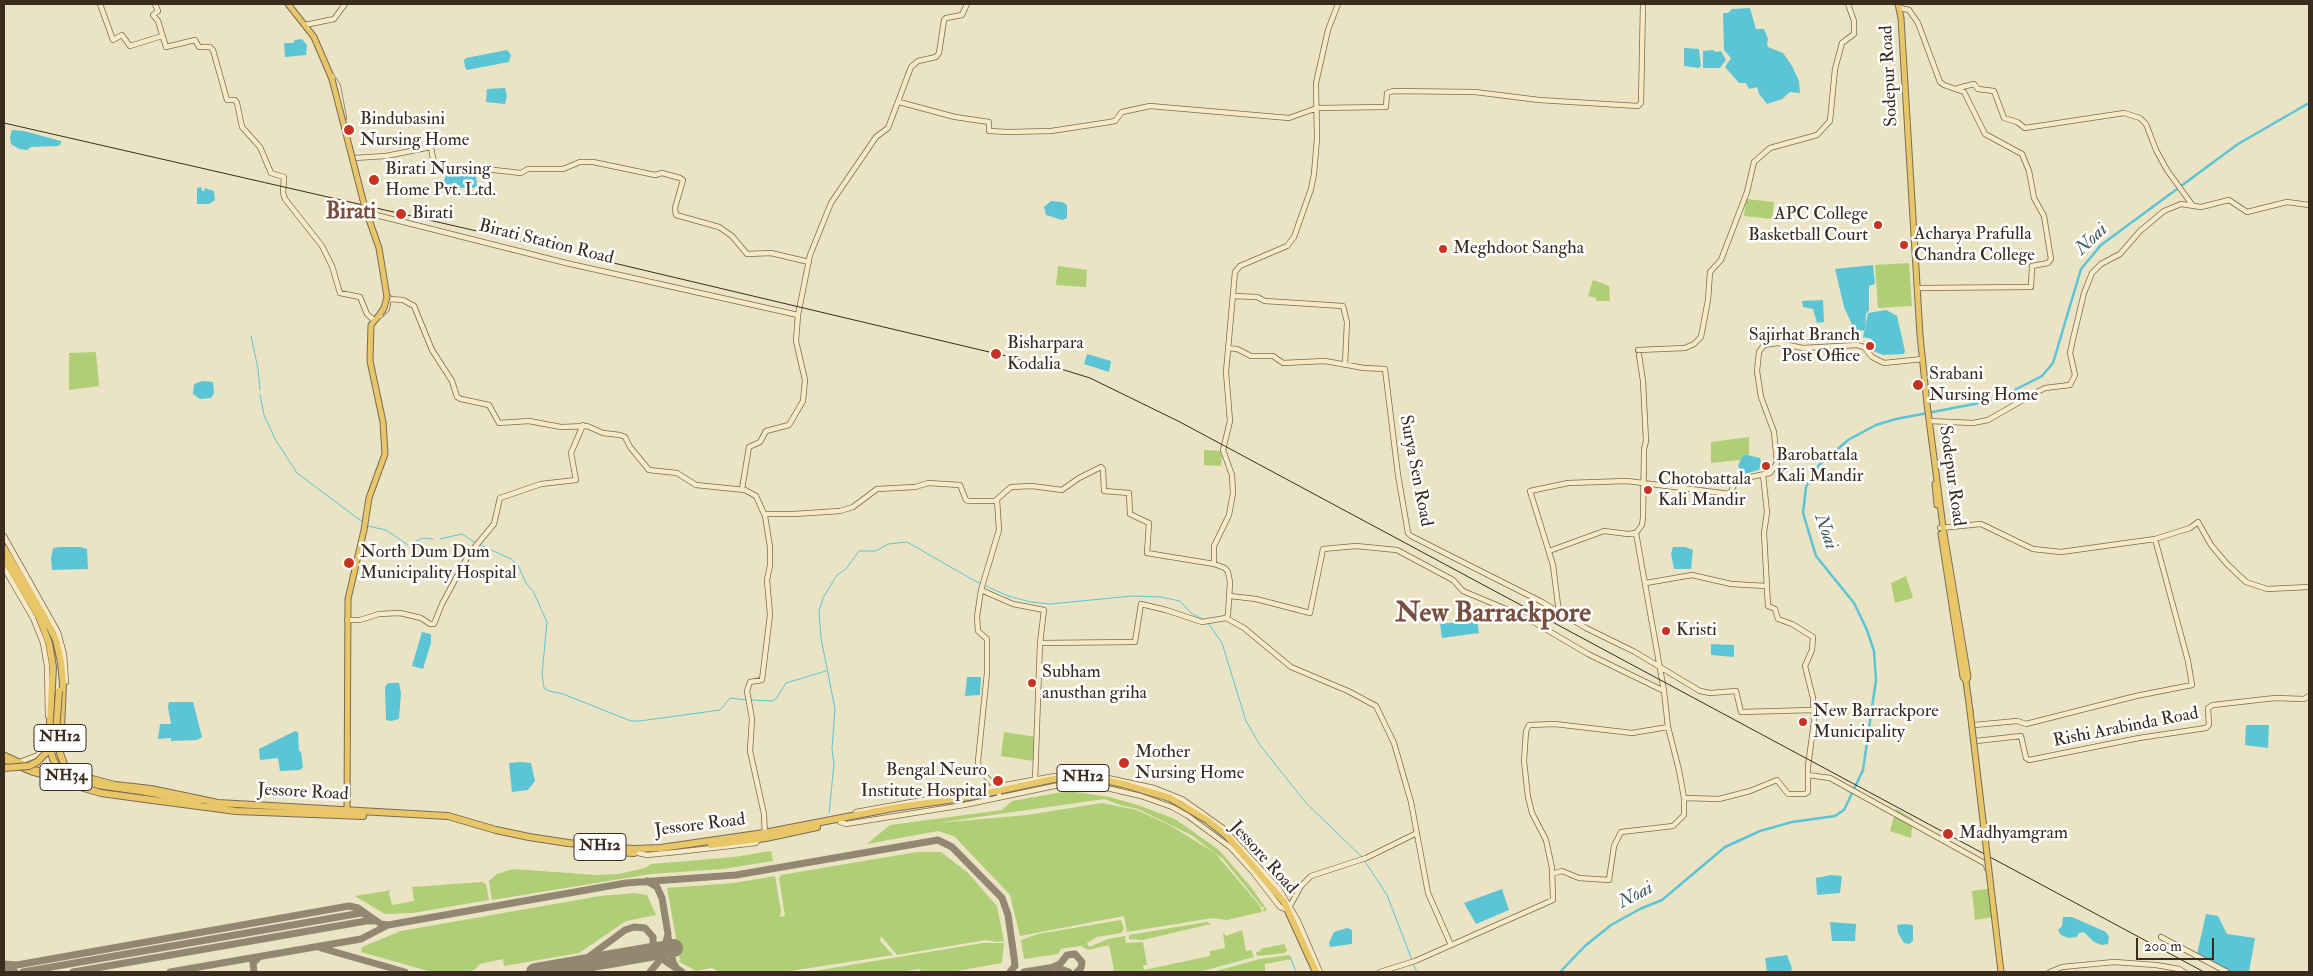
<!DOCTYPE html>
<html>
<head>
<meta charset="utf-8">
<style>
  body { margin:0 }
  #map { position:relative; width:2313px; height:976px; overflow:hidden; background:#eae4c4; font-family:"IM FELL Double Pica",serif }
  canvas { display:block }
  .frame { position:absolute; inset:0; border:5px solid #3b2a1e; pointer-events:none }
  .scale { position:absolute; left:2136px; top:938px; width:78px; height:22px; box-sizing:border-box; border:2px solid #3b2a1e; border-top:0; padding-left:6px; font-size:15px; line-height:18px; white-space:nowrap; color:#3b2a1e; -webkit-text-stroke:4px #fff; paint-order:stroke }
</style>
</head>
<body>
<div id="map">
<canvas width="2313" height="976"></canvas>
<div class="frame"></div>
<div class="scale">200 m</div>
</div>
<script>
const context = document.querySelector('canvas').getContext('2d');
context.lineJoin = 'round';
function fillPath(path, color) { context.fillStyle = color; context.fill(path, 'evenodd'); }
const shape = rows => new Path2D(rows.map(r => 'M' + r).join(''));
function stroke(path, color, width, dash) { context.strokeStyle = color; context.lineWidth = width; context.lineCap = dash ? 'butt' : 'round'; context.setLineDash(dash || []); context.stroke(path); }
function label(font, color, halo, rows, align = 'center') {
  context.font = font + ' "IM FELL Double Pica",serif'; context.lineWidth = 5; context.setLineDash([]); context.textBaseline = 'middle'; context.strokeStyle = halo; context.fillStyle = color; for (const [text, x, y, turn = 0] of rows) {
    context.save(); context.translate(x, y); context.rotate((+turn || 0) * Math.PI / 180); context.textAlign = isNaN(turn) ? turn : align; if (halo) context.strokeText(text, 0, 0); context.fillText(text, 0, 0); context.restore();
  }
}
fillPath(shape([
  [1746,199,1774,202,1772,219,1744,216],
  [1909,263,1912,306,1878,308,1875,265],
  [1058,266,1087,270,1086,287,1056,285],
  [1593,280,1609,286,1610,301,1596,301,1596,298,1588,296],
  [96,352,99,386,69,390,69,353],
  [1749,437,1749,455,1743,454,1740,460,1711,463,1711,442],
  [1204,450,1222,451,1221,466,1204,465],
  [1906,576,1913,598,1895,603,1891,583],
  [1004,732,1036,737,1034,761,1001,756],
  [1069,791,1109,797,1138,805,1175,819,1219,850,1251,887,1267,910,1263,912,1264,907,1262,907,1223,859,1191,835,1138,809,1120,805,1104,799,937,823,1027,815,1102,803,1137,810,1171,826,1215,853,1260,906,1262,912,1227,920,1213,918,1127,932,1124,916,1020,936,1010,895,954,836,938,831,867,844,890,825,1002,810,1012,801],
  [1896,809,1913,819,1911,838,1890,831],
  [771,851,773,861,723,869,651,874,492,900,489,881,497,874,513,869,596,875,618,874,645,868,651,864,734,857],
  [917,852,941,852,967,872,997,906,1004,941,997,942,986,940,897,955,881,936,880,941,893,955,784,972,719,972,712,968,696,971,678,961,680,960,667,888,734,883,775,876,781,911,780,917,785,916,779,878,781,875],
  [482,882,486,884,489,900,413,913,385,914,355,896,392,890,389,892,392,905,414,901,412,887],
  [1994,888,1998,916,1975,920,1972,891],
  [635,893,647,895,656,915,626,921,579,953,504,966,503,959,480,964,474,970,464,972,432,972,361,952,362,947,401,931,600,896],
  [1121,920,1124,929,1121,933,1097,937,1087,943,1089,947,1108,939,1125,936,1126,943,1143,942,1147,965,1143,965,1144,970,1210,956,1210,951,1225,948,1223,932,1226,936,1242,930,1246,951,1251,950,1254,957,1199,972,1109,972,1114,970,1109,945,1088,950,1081,946,1066,948,1061,949,1058,954,1024,959,1021,940,1038,934],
  [1207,922,1211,924,1143,940,1129,939,1129,935],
  [983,943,1004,943,1002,963,951,972,922,972,919,969,901,972,808,972],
  [1284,944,1287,950,1285,953,1257,956,1256,952,1261,951,1260,949],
  [1289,955,1292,959,1265,964,1265,972,1212,972,1260,959]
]), '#b0ce75');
fillPath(shape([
  [1750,8,1756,29,1764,29,1768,39,1767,44,1768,47,1783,53,1792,66,1799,81,1800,93,1790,92,1782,99,1767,104,1759,94,1757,87,1749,89,1746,83,1739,83,1725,67,1731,58,1724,50,1723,13,1728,13,1732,9],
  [302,39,307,45,306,55,285,57,284,43,293,43,295,40],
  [1684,48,1699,49,1701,66,1698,68,1684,66],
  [507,50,511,55,509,62,467,70,465,67,464,60,466,58],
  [1713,50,1716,52,1721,51,1726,60,1720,68,1703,68,1703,51],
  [505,88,507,96,505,104,486,102,487,89],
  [12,130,24,131,61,141,61,144,58,146,31,147,27,150,19,149,11,144,10,137],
  [472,170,476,175,477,186,474,188,447,188,444,180,448,172],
  [201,187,202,191,204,191,205,188,214,191,215,200,209,204,197,204,197,188],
  [1051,201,1062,202,1067,205,1067,218,1062,220,1046,215,1044,207],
  [1873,265,1875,284,1869,286,1869,310,1866,314,1865,331,1854,329,1844,307,1835,269],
  [1823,300,1824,322,1817,323,1813,309,1803,307,1802,301],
  [1886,310,1897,316,1905,351,1904,354,1883,355,1873,351,1872,339,1863,337,1868,313],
  [1087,354,1111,361,1109,372,1084,364],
  [202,381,213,382,214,393,211,398,200,399,193,394,194,384],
  [1743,454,1760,458,1761,463,1759,470,1744,474,1738,466],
  [61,547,80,547,87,549,88,569,52,570,51,558,53,548],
  [1673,547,1685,547,1693,550,1691,569,1674,569,1671,554],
  [1477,620,1479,633,1442,638,1440,624],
  [422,632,431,634,431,643,423,669,412,666],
  [1711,644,1734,645,1734,657,1711,655],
  [967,677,981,677,980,695,965,696],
  [388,683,399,683,401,693,399,719,391,721,386,720,385,687],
  [169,702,193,702,202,737,197,740,171,741,171,738,158,739,160,724,171,724,168,707],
  [2246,725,2269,725,2268,748,2245,745],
  [295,731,298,732,299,751,301,752,303,767,300,770,280,771,278,758,260,760,259,749],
  [521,762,531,763,535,781,528,790,512,792,509,763],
  [1831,875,1842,876,1840,893,1817,895,1816,878],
  [1502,889,1509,910,1476,924,1464,903],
  [2206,914,2218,916,2227,934,2255,938,2249,972,2231,972,2197,954],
  [2063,917,2072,917,2106,932,2109,937,2108,944,2102,945,2094,942,2084,932,2079,933,2077,937,2069,938,2061,935,2058,930,2062,926],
  [1830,922,1856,924,1855,941,1832,941],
  [1904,924,1913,925,1913,941,1909,944,1904,943,1898,933,1897,925],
  [1347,928,1352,930,1352,944,1330,947,1329,943,1334,932],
  [1787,955,1792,968,1791,972,1767,972,1765,958]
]), '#5bc5d6');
stroke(shape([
  [251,336,258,369,260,390],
  [260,395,264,415,275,439,297,473,364,523],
  [367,526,386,530,408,545,423,538,433,539],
  [440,539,462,534,476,543],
  [480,545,511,559,518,565,526,583,533,591,547,622,542,674,544,688,549,691,563,694,631,721,640,721,720,710,730,698,747,700],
  [1208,623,1222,643,1246,721,1260,745,1306,803,1362,857],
  [751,700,772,701,776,699,786,683,826,671],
  [829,813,834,764,832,749,835,709,821,638,819,611,823,598,837,575,846,569,859,551,876,551,888,544,907,542,975,581,1008,596,1031,602,1050,604,1132,596,1161,597,1180,601,1192,614,1205,620],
  [1364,860,1387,895,1412,960],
  [1290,957,1296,972],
  [1413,964,1417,972]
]), '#5bc5d6', 1);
stroke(shape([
  [1560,972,1585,946,1611,925,1640,909,1662,900,1725,847,1760,831,1792,822,1835,816,1844,810,1863,770,1876,680,1874,651,1867,630,1854,603,1816,556,1803,513,1806,487,1818,466,1848,440,1876,425,1896,419,1995,400,2042,376,2053,363,2081,269,2101,245,2238,144,2309,103]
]), '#5bc5d6', 2.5);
stroke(shape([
  [647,881,657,887,662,898,668,934,666,942,660,949,649,953],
  [668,937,673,962,676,967],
  [321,948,405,972],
  [647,954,661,958,682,972],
  [4,964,17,965,349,906,358,908,381,924,388,925],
  [5,967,15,972],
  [566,967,579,964,625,930,634,927,645,928,653,937,653,946,641,954],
  [1053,967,1060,964,1067,955,1075,954,1082,962,1081,968,1077,972],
  [23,972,361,913,367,915],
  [73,972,366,921,376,921],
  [170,972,361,939,388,925,626,883,736,875,938,840,952,847,1002,898,1008,915,1014,957,1015,966,1010,972],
  [254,972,253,963,258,958],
  [650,972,664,955],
  [1024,972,1055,967,1069,972]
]), '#928771', 7);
stroke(shape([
  [535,972,674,948]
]), '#928771', 18);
const secondary = shape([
  [100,4,113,40,122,35,130,46,162,36],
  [155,4,158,11,153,15,158,21,166,47,195,40,199,47,210,47,213,50,227,100,235,100,237,103,242,127,260,147,271,173,284,177,283,193,285,199,322,246,332,266,340,293,360,297,367,314,374,320],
  [1900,8,1909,10,1918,23,1940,82,1944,85,1964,92,1985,134,2022,154,2029,171,2034,198,2044,216,2051,259,2048,263,2032,266,2031,287,1918,288],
  [305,25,334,19,345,4],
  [331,75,338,86,344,118],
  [1958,88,1974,84,1978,89,1994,91,2004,118,2017,122,2025,128,2124,113,2140,118,2146,124,2156,150,2167,170,2193,206],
  [899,102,955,117,989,122,989,131,1008,132,1051,131,1110,122,1115,121,1122,112,1150,106,1289,118,1317,108,1386,107,1387,93,1393,91,1475,92,1539,100,1638,106,1641,103,1643,4],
  [354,158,386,156,431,147,435,170,485,169,521,173,528,169,563,169,580,162,593,162,655,175,662,173,680,178,683,180,675,208,676,215,719,227,732,236,747,254,771,253,809,262],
  [368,213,566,263,798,315],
  [1233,296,1257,297,1265,301,1343,306,1347,322,1345,365],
  [389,299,403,300,414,306,432,350,452,381,457,397,461,399,489,405,499,423,529,421,561,427,587,426,603,433,620,435,625,437,630,447,649,470,677,473,696,485,745,490,756,496,765,516,770,547,770,565,767,580,770,615,762,680,750,682,747,691,752,719,750,751,764,814,765,836],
  [380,316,387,309,389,297],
  [1228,348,1237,349,1251,356,1273,356,1283,363,1325,361,1364,368,1385,369,1398,475,1408,533,1411,536,1542,602,1586,628,1635,652,1700,691,1710,693,1736,691,1741,712,1813,710],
  [1638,350,1685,348,1694,344,1701,337,1708,300,1710,272,1721,260,1747,192,1754,162,1770,148,1817,135,1830,121,1835,69,1842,43,1854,34,1854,21,1848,4],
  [1639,355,1643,381,1646,441,1644,449,1643,518,1642,525,1636,533,1664,691,1668,727,1679,770,1684,798],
  [1929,421,1973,423,1988,420,2037,392,2045,388,2070,385,2075,375,2070,353,2073,339,2084,293,2092,273,2101,264,2120,254,2140,231,2164,211,2181,204,2201,207,2229,200,2247,212,2287,202,2309,205],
  [742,489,749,447,760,442,766,431,789,425,803,401,805,380,796,341,798,315,810,255,831,203,876,137,888,128,911,67,918,61,936,57,939,53,944,20,946,18,962,15,967,4],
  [997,500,999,530,981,590,977,617,978,631,987,639,987,673,978,761,979,769,993,784,999,794],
  [764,514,794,514,840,511,853,507,877,489,915,487,928,483,960,485,966,500,969,501,995,501,1011,487,1032,486,1062,490,1079,478,1101,467,1103,469,1104,491,1129,493,1130,514,1149,523,1147,553,1214,564],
  [1940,528,1981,524,2033,549,2061,552,2155,539,2190,528,2198,522,2211,545,2227,564,2246,582,2267,589,2309,587],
  [4,536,58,632,64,654,66,682],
  [1549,551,1604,531,1628,534,1636,533],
  [4,568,33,618,43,643,47,666,48,716],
  [1646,583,1692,575,1731,584,1766,586],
  [981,590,1013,604,1044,610,1040,643,1035,781],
  [1230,596,1256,599,1310,613,1323,549,1356,546,1397,550,1453,580,1463,591,1525,617,1588,654,1664,691],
  [1559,613,1553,565,1530,491,1568,483,1627,481,1730,494,1736,480,1770,473,1777,463,1774,432,1761,397,1757,371,1759,352,1764,345,1778,343,1803,348,1857,345,1864,347,1872,357,1884,363,1923,359],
  [1226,618,1244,628,1291,667,1348,691,1376,706,1394,743,1411,802,1428,893,1451,945],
  [347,620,360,620,379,614,400,613,421,618,430,624,434,624,442,604,469,554,494,524,500,498,541,484,576,480,571,453,583,425],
  [1040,643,1135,642,1141,604,1166,610,1202,622,1226,618,1228,615,1230,582,1228,572,1225,568,1214,564,1214,546,1229,515,1233,493,1232,475,1223,450,1230,421,1226,372,1235,272,1240,266,1287,246,1294,237,1311,189,1314,174,1317,138,1316,83,1328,30,1338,4],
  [1974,725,2017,721,2026,724,2136,696,2192,685,2188,661,2155,539],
  [1976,741,2021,736,2026,758,2029,760,2139,738,2206,728,2209,725,2208,708,2213,705,2275,698,2304,699,2309,696],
  [17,763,38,755,45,742,47,729],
  [1808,775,1830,778,1986,864,1987,869],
  [1108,778,1154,788,1182,799,1223,828,1279,889,1298,921,1320,972],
  [856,812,1055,776],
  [840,822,846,824,964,805,1059,785,1094,785,1141,796,1172,807,1188,816,1230,847,1252,871,1280,907,1285,909],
  [638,853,647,855,677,852,756,843,759,839],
  [1552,874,1562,871,1579,878,1609,880,1614,846,1621,832,1673,826,1684,815,1684,798,1719,799,1750,791,1777,780,1788,794,1805,794,1808,792,1808,766,1814,722,1813,698,1805,666,1812,650,1813,637,1792,624,1778,619,1775,609,1768,606,1764,533,1767,512,1763,475],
  [1290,906,1301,886,1311,876,1366,858,1417,833],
  [2161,937,2227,972],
  [1380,972,1415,961,1553,900,1552,868,1546,840,1532,813,1528,797,1524,761,1526,731,1529,725,1555,724,1632,733,1668,727],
  [2050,972,2062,967,2114,962,2156,965,2179,969,2184,972]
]);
const primary = shape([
  [288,4,314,37,332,79],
  [1898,4,1901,18,1920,335,1927,404,1943,527,1968,677,1966,681,1970,711],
  [1935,484,1937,505],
  [1941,534,1963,677,1966,681],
  [4,755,36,770,94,782],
  [4,760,32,772,67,781,155,794,199,804],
  [347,813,348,599,364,530,369,498,385,454,383,422,370,361,371,325,380,314]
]);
const highway = shape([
  [4,548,44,616,56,640,61,662,63,683,60,753,65,767,77,775,115,785,151,789,218,803,448,816,496,830,529,837,568,843,633,849,661,848,764,833,893,808,969,797,1054,779,1077,777,1099,779,1123,784,1170,798,1207,820,1227,836,1284,902,1316,972],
  [4,558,39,617,49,643,53,667,49,744],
  [145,799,236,811,363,816],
  [711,845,766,838,817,827],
  [599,851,634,853]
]);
stroke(secondary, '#786b58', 6);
stroke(primary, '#786b58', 7);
stroke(highway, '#786b58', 8);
stroke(secondary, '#f6e9c3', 4.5);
stroke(primary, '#e9c769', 5);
stroke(highway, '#e9c769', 6);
stroke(shape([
  [4,123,525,242,1061,369,1090,378,1180,422,2204,972]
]), '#3b2a1e', 1);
const primaryBridge = shape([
  [332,79,365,208,379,248,387,297,384,308,380,314],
  [1970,711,2001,972]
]);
const highwayBridge = shape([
  [49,744,53,759,59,770,77,786,101,793,145,799],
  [4,768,29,766,37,762,48,751,56,732,59,691]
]);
stroke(primaryBridge, '#786b58', 7, []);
stroke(highwayBridge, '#786b58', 8, []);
stroke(primaryBridge, '#e9c769', 5);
stroke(highwayBridge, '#e9c769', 6);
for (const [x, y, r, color] of [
  [349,130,6,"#c8321e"],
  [374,180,6,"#c8321e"],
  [401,214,6,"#c8321e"],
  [1878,225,5,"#c8321e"],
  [1904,245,5,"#c8321e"],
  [1443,249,5,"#c8321e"],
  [1870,346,5,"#c8321e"],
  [996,354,6,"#c8321e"],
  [1918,385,6,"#c8321e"],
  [1766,466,5,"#c8321e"],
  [1648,490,5,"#c8321e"],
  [349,563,6,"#c8321e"],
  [1666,631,5,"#c8321e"],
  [1032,683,5,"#c8321e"],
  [1803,722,5,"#c8321e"],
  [1124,763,6,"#c8321e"],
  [998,781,6,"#c8321e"],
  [1948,834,6,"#c8321e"]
]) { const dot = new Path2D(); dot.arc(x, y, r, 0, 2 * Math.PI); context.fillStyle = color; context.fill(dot); stroke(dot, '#fff', 2); }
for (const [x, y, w] of [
  [60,738,52],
  [66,777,52],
  [1083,778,52],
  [600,847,52]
]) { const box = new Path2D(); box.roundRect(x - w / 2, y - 13.5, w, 27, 4); context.fillStyle = '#fff'; context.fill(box); stroke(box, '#3b2a1e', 1); }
label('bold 16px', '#3b2a1e', null, [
  ["NH12",60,738],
  ["NH34",66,777],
  ["NH12",1083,778],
  ["NH12",600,847]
]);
label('18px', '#3b2a1e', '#fff', [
  ["Sodepur Road",1890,76,-93],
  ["Birati Station Road",546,243,14],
  ["Surya Sen Road",1415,471,79],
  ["Sodepur Road",1951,476,82],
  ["Rishi Arabinda Road",2126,728,-11],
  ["Jessore Road",303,793,3],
  ["Jessore Road",700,826,-7],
  ["Jessore Road",1263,858,48]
]);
label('18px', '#3b2a1e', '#fff', [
  ["Bindubasini",360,120],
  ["Nursing Home",360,141],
  ["Birati Nursing",385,170],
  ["Home Pvt. Ltd.",385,191],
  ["Birati",412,214],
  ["APC College",1868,215,"right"],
  ["Basketball Court",1868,236,"right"],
  ["Acharya Prafulla",1914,235],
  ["Chandra College",1914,256],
  ["Meghdoot Sangha",1453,249],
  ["Sajirhat Branch",1860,336,"right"],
  ["Post Office",1860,357,"right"],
  ["Bisharpara",1007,344],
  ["Kodalia",1007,365],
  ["Srabani",1929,375],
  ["Nursing Home",1929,396],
  ["Barobattala",1776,456],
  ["Kali Mandir",1776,477],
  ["Chotobattala",1658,480],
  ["Kali Mandir",1658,501],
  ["North Dum Dum",360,553],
  ["Municipality Hospital",360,574],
  ["Kristi",1676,631],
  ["Subham",1042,673],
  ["anusthan griha",1042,694],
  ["New Barrackpore",1813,712],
  ["Municipality",1813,733],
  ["Mother",1135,753],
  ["Nursing Home",1135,774],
  ["Bengal Neuro",987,771,"right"],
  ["Institute Hospital",987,792,"right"],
  ["Madhyamgram",1959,834]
], 'left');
label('italic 19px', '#46605e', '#fff', [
  ["Noai",2092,240,-44],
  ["Noai",1825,532,70],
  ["Noai",1636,896,-28]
]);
label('bold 22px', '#774f3f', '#fff', [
  ["Birati",351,213]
]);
label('bold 28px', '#774f3f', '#fff', [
  ["New Barrackpore",1493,615]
]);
</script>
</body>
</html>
